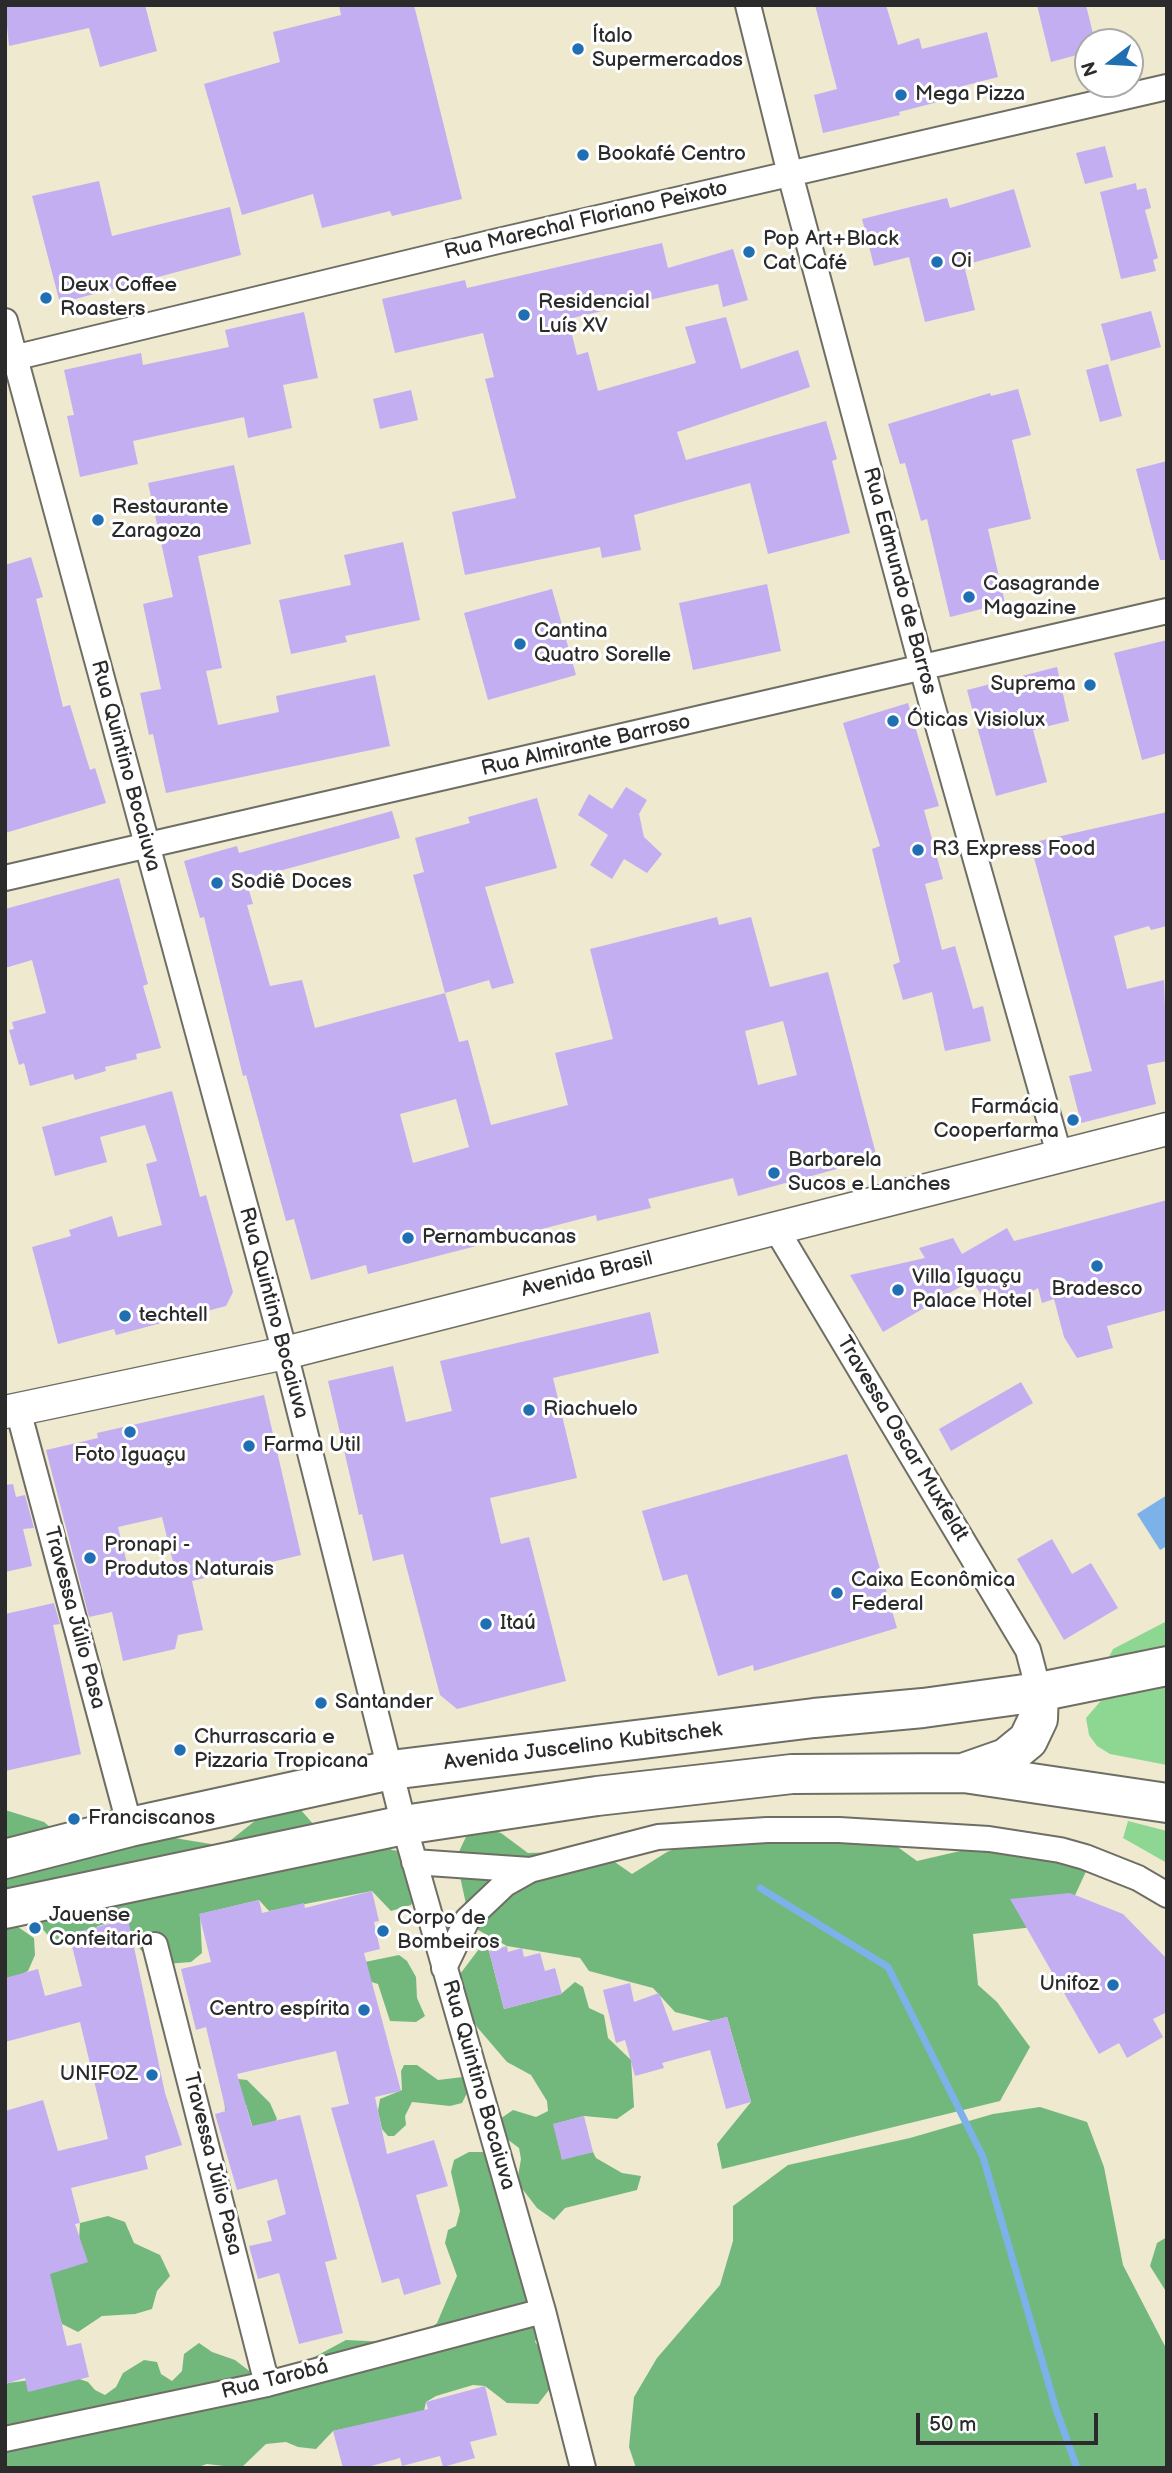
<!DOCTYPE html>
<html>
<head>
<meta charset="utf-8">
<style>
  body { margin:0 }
  #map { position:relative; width:1172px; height:2473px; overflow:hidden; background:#eee9cf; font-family:"Balsamiq Sans",sans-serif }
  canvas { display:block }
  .frame { position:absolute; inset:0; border:7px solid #2b2b2b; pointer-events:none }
  .north { position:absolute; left:1074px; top:28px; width:70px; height:70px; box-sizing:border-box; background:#fff; border:2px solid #aaa; border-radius:50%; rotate:253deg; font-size:19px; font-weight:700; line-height:28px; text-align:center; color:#2b2b2b }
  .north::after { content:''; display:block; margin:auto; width:24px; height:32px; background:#1f6fb2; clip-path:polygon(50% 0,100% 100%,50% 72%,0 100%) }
  .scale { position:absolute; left:916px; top:2413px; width:182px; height:32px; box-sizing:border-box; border:4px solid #2b2b2b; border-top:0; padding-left:9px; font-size:21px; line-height:24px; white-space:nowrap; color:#2b2b2b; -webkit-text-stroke:5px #fff; paint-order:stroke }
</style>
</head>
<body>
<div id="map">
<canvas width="1172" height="2473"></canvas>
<div class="frame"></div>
<div class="north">N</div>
<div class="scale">50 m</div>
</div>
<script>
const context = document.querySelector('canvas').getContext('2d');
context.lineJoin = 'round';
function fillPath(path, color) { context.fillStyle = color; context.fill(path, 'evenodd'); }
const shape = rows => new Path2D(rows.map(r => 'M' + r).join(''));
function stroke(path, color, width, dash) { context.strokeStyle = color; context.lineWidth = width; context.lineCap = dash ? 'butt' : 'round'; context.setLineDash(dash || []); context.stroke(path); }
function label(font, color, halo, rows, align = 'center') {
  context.font = font + ' "Balsamiq Sans",sans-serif'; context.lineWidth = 6; context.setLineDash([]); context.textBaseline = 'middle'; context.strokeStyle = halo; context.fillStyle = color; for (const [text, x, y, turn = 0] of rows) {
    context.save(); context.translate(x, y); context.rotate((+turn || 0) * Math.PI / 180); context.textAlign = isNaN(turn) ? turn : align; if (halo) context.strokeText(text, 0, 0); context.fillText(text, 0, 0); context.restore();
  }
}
fillPath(shape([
  [1167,1621,1167,1658,1108,1659,1113,1649],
  [1167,1683,1167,1765,1110,1754,1097,1746,1089,1735,1086,1718,1105,1696],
  [1128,1821,1167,1831,1167,1863,1123,1838]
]), '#8ed793');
fillPath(shape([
  [293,1801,336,1850,352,1856,380,1843,392,1850,406,1852,420,1886,411,1905,391,1911,372,1891,269,1911,259,1900,200,1914,202,1953,191,1962,166,1964,146,1956,116,1921,98,1926,80,1941,63,1940,51,1939,36,1921,11,1917,18,1927,34,1938,35,1955,28,1971,5,1983,5,1810,44,1822,63,1838,156,1835,217,1845,231,1840,261,1816],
  [472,1824,501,1833,528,1853,560,1852,609,1858,632,1874,667,1852,705,1836,881,1835,917,1861,986,1845,1089,1865,1070,1906,1033,1927,973,1934,978,1985,997,2002,1030,2047,1000,2101,722,2169,717,2144,751,2102,727,2017,711,2021,675,2012,653,1988,589,1971,580,1958,507,1946,478,1930,466,1904,456,1858],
  [482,1945,489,1951,504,2009,561,1994,575,1982,583,1987,589,2008,604,2015,608,2038,631,2060,634,2107,617,2119,584,2116,554,2124,562,2159,593,2152,596,2158,622,2173,641,2176,637,2190,565,2208,554,2220,537,2208,517,2182,521,2159,519,2148,503,2136,497,2121,513,2110,536,2117,548,2111,547,2101,531,2075,507,2062,477,2027,463,2003,457,1978],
  [399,1955,407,1961,416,1977,417,1998,425,2016,416,2022,390,2021,378,1984,365,1980,365,1962],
  [404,2065,417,2065,438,2080,463,2077,467,2093,462,2103,450,2106,412,2102,405,2116,406,2125,394,2136,388,2136,382,2129,378,2111,380,2099,402,2090,401,2071],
  [238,2079,247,2080,270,2103,277,2119,270,2128,255,2135,246,2105,225,2111,224,2092],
  [1040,2107,1087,2122,1104,2167,1123,2265,1167,2350,1167,2468,636,2468,629,2447,634,2397,657,2358,720,2285,733,2241,733,2206,788,2165,910,2138,993,2114],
  [469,2152,485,2152,523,2250,520,2278,525,2294,537,2309,542,2327,535,2342,551,2361,549,2390,538,2404,507,2403,485,2386,473,2385,436,2396,426,2402,424,2411,333,2431,316,2449,298,2447,286,2442,266,2444,241,2468,207,2464,195,2468,5,2468,5,2386,8,2383,68,2375,88,2382,95,2390,105,2395,116,2387,123,2373,144,2360,157,2362,161,2374,172,2381,182,2371,184,2354,199,2343,212,2352,235,2360,261,2380,274,2378,285,2366,307,2361,346,2340,388,2342,423,2334,437,2323,457,2276,445,2243,448,2230,456,2226,460,2211,451,2172,454,2160],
  [108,2216,125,2222,134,2243,160,2255,170,2276,157,2291,152,2309,135,2314,102,2316,78,2332,62,2324,46,2276,78,2257,80,2223],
  [1167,2237,1167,2293,1150,2266,1157,2243]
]), '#72b87d');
fillPath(shape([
  [1167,1495,1167,1546,1160,1550,1137,1514]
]), '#7cb1ea');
stroke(shape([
  [760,1888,888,1967,983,2157,1056,2409,1077,2468]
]), '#7cb1ea', 7);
fillPath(shape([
  [5,5,145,5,157,51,100,67,89,28,9,46],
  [339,5,414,5,462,199,392,216,390,211,322,228,313,194,242,215,204,84,280,62,273,32,341,15],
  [815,5,886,5,898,45,919,38,922,49,987,32,998,77,936,93,938,102,899,112,900,115,823,133,814,95,837,89],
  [1037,5,1086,5,1095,42,1088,42,1088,52,1051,62],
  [1105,146,1113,177,1085,184,1076,153],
  [99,181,112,236,230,207,241,255,60,303,32,196],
  [1136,183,1137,190,1146,188,1151,208,1145,210,1158,258,1153,260,1156,271,1121,279,1100,192],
  [1014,189,1031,247,964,265,975,310,925,322,909,257,874,266,862,219,947,198,950,208],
  [662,243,668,268,733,249,748,300,723,307,718,284,568,319,577,355,588,352,598,391,696,363,685,327,726,317,741,369,798,350,810,387,677,432,686,460,826,421,837,459,832,461,850,533,768,554,750,483,634,515,641,550,602,558,600,547,465,575,452,512,516,498,485,379,494,377,483,333,395,353,382,299,465,280,467,288],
  [1151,311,1161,347,1111,361,1101,324],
  [304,312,318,378,283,385,292,428,248,438,244,417,133,441,138,464,80,477,67,416,74,415,64,370,141,353,143,365,229,347,225,330],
  [1108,364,1122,416,1100,422,1086,370],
  [1018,389,1031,435,1012,440,1031,519,988,529,1005,603,950,617,927,519,921,521,905,463,900,464,888,424,990,393,991,396],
  [411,390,418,420,380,429,373,399],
  [1167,461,1167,560,1160,560,1136,469],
  [234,465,251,544,198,556,222,668,206,671,218,725,279,712,276,696,375,675,390,746,166,793,153,734,149,735,140,693,161,689,143,604,173,597,148,483],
  [403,542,420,620,345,636,347,642,291,654,279,600,351,585,344,555],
  [31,557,43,597,36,599,63,707,70,705,90,770,95,768,106,803,5,833,5,565],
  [767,584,781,651,693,670,679,603],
  [552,589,576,675,488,700,464,613],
  [1167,640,1167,753,1142,760,1114,653],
  [1057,667,1069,721,1033,730,1047,782,996,796,967,690],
  [908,703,939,806,924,810,943,879,925,884,942,950,955,946,973,1009,983,1006,991,1041,945,1051,932,992,903,1000,893,965,900,962,872,849,880,846,843,723],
  [626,787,647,800,639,814,644,837,662,854,647,873,624,859,612,879,590,865,608,835,578,815,589,794,612,809],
  [537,798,557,868,485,887,514,983,492,989,489,980,445,993,413,875,424,872,415,838,470,823,468,817],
  [392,811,400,838,246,880,253,904,247,905,270,986,302,980,315,1028,445,993,459,1042,468,1040,491,1125,568,1105,555,1053,613,1039,590,949,717,917,719,925,751,917,770,987,828,972,877,1158,738,1196,733,1178,648,1199,651,1208,597,1221,596,1215,368,1274,366,1265,311,1280,294,1219,286,1221,246,1075,243,1076,204,917,200,918,184,861,237,846,239,853],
  [783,1021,797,1075,758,1085,745,1031],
  [456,1099,469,1147,413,1163,400,1114],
  [1167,812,1167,926,1151,930,1149,926,1114,936,1127,989,1164,980,1167,1061,1147,1065,1156,1104,1081,1123,1069,1076,1092,1071,1030,843],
  [119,878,148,984,143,986,161,1048,136,1054,137,1059,105,1067,106,1071,75,1080,73,1074,30,1086,24,1063,19,1065,9,1030,14,1029,12,1022,46,1013,32,960,5,968,5,909],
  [172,1091,200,1197,206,1195,233,1292,226,1306,116,1335,114,1329,58,1344,32,1247,71,1236,69,1230,112,1216,118,1237,162,1225,146,1164,157,1161,145,1125,100,1137,107,1162,55,1176,42,1127],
  [1167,1200,1167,1310,1107,1326,1113,1348,1077,1358,1064,1337,1054,1299,1042,1303,1038,1288,1004,1308,993,1288,981,1295,972,1280,883,1332,850,1275,925,1258,919,1248,953,1238,962,1254,1007,1228,1014,1241],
  [650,1312,659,1353,553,1378,577,1478,490,1498,501,1544,529,1537,566,1681,457,1709,440,1695,403,1554,373,1561,362,1514,359,1515,328,1381,393,1366,406,1422,452,1411,440,1361],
  [1021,1382,1033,1403,951,1451,939,1429],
  [264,1395,301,1555,192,1581,203,1630,178,1635,175,1649,123,1661,112,1612,89,1617,46,1450,98,1438,97,1433],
  [162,1517,174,1566,130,1576,118,1527],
  [847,1454,897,1628,754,1671,753,1665,718,1676,687,1574,663,1581,642,1511],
  [13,1484,16,1497,25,1495,34,1528,23,1529,32,1566,5,1572,5,1485],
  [1052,1539,1072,1574,1091,1563,1118,1608,1064,1640,1017,1559],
  [54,1603,60,1624,53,1625,81,1754,5,1771,5,1614],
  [372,1891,379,1921,374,1922,380,1949,364,1953,401,2091,375,2097,387,2154,434,2140,448,2186,416,2195,441,2284,404,2295,399,2278,382,2283,331,2108,349,2104,336,2051,237,2074,252,2126,300,2115,337,2259,325,2262,343,2333,299,2344,279,2273,258,2279,249,2246,272,2241,267,2221,286,2214,277,2179,237,2190,215,2114,226,2111,206,2027,196,2030,181,1969,211,1962,199,1914,259,1900,262,1913,304,1903,305,1908],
  [1070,1893,1123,1914,1167,1959,1167,2012,1153,2019,1163,2037,1127,2058,1119,2043,1099,2054,1010,1899],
  [128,1919,165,2093,182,2145,145,2156,148,2169,71,2188,80,2223,75,2224,88,2262,50,2274,67,2346,81,2343,89,2377,28,2392,25,2378,5,2384,5,2111,43,2100,58,2151,108,2139,80,2022,5,2042,5,1978,38,1969,45,1996,82,1986,69,1934],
  [507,1946,508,1952,522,1948,524,1957,540,1953,545,1971,555,1968,562,1994,504,2009,489,1951],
  [630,1983,634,2002,659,1993,673,2031,727,2017,751,2102,726,2109,710,2050,662,2063,664,2068,635,2076,625,2040,616,2043,603,1990],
  [584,2116,593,2152,562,2160,553,2124],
  [485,2386,497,2435,470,2442,475,2458,443,2467,440,2456,402,2466,400,2458,364,2468,343,2468,333,2431,428,2409,426,2402]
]), '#c4aef2');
const minor = shape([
  [748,5,790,174,931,701,1059,1154],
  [5,321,285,1353,404,1825,543,2311,583,2468],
  [5,360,498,241,1167,87],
  [5,878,1167,611],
  [775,1227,1028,1650,1039,1692],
  [18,1410,130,1827],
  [414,1862,530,1870],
  [155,1945,267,2384],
  [444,1968,467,1920,505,1884,530,1870,658,1837,767,1830,839,1830,989,1839,1060,1850,1085,1857,1138,1878,1167,1895],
  [5,2439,267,2384,543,2311]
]);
const tertiary = shape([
  [5,1412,285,1353,1167,1129]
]);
const primary = shape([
  [966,1772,1006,1758,1028,1740,1038,1719,1039,1692],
  [5,1859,130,1827,391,1770,814,1718,923,1708,1039,1692,1167,1666],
  [5,1909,404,1825,597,1796,792,1774,964,1773,1167,1803]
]);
stroke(minor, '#6f6e64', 28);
stroke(tertiary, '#6f6e64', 35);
stroke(primary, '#6f6e64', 42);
stroke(minor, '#fff', 24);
stroke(tertiary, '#fff', 32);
stroke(primary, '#fff', 38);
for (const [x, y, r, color] of [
  [578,49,7,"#1f6fb2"],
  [901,95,7,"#1f6fb2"],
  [583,155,7,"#1f6fb2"],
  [749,252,7,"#1f6fb2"],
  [937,262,7,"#1f6fb2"],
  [46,298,7,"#1f6fb2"],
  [524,315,7,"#1f6fb2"],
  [98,520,7,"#1f6fb2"],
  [969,597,7,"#1f6fb2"],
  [520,644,7,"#1f6fb2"],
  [1090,685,7,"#1f6fb2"],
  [893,721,7,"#1f6fb2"],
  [918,850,7,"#1f6fb2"],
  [217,883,7,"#1f6fb2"],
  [1073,1120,7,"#1f6fb2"],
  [774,1173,7,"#1f6fb2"],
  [408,1238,7,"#1f6fb2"],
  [1097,1266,7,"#1f6fb2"],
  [898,1290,7,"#1f6fb2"],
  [125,1316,7,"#1f6fb2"],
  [529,1410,7,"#1f6fb2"],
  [130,1432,7,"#1f6fb2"],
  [249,1446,7,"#1f6fb2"],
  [90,1558,7,"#1f6fb2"],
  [837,1593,7,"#1f6fb2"],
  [486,1624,7,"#1f6fb2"],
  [321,1703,7,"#1f6fb2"],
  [180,1750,7,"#1f6fb2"],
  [74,1819,7,"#1f6fb2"],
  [35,1928,7,"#1f6fb2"],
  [383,1931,7,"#1f6fb2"],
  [1113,1985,7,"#1f6fb2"],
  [364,2010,7,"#1f6fb2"],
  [152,2075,7,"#1f6fb2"]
]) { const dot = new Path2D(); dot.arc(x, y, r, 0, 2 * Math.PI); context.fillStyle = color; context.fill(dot); stroke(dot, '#fff', 2.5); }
label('21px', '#2b2b2b', '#fff', [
  ["Ítalo",592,37],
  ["Supermercados",592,61],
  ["Mega Pizza",915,95],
  ["Bookafé Centro",597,155],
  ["Pop Art+Black",763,240],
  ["Cat Café",763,264],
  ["Oi",951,262],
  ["Deux Coffee",60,286],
  ["Roasters",60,310],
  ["Residencial",538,303],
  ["Luís XV",538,327],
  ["Restaurante",112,508],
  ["Zaragoza",112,532],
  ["Casagrande",983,585],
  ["Magazine",983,609],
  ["Cantina",534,632],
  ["Quatro Sorelle",534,656],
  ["Suprema",1076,685,"right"],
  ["Óticas Visiolux",907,721],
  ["R3 Express Food",932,850],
  ["Sodiê Doces",231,883],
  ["Farmácia",1059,1108,"right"],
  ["Cooperfarma",1059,1132,"right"],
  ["Barbarela",788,1161],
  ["Sucos e Lanches",788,1185],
  ["Pernambucanas",422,1238],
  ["Villa Iguaçu",912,1278],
  ["Palace Hotel",912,1302],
  ["Bradesco",1097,1290,"center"],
  ["techtell",139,1316],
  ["Riachuelo",543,1410],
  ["Farma Util",263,1446],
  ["Foto Iguaçu",130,1456,"center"],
  ["Pronapi -",104,1546],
  ["Produtos Naturais",104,1570],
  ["Caixa Econômica",851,1581],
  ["Federal",851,1605],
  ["Itaú",500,1624],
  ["Santander",335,1703],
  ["Churrascaria e",194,1738],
  ["Pizzaria Tropicana",194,1762],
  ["Franciscanos",88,1819],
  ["Jauense",49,1916],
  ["Confeitaria",49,1940],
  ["Corpo de",397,1919],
  ["Bombeiros",397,1943],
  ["Unifoz",1099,1985,"right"],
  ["Centro espírita",350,2010,"right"],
  ["UNIFOZ",138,2075,"right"]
], 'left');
label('21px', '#2b2b2b', '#fff', [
  ["Rua Marechal Floriano Peixoto",586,221,-13],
  ["Rua Edmundo de Barros",899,581,75],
  ["Rua Almirante Barroso",586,746,-13],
  ["Rua Quintino Bocaiuva",125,766,75],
  ["Avenida Brasil",587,1275,-14],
  ["Rua Quintino Bocaiuva",273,1313,75],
  ["Travessa Oscar Muxfeldt",902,1439,59],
  ["Travessa Júlio Pasa",74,1618,75],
  ["Avenida Juscelino Kubitschek",583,1747,-7],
  ["Rua Quintino Bocaiuva",478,2085,74],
  ["Travessa Júlio Pasa",212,2164,76],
  ["Rua Tarobá",275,2380,-14]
]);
</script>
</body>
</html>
